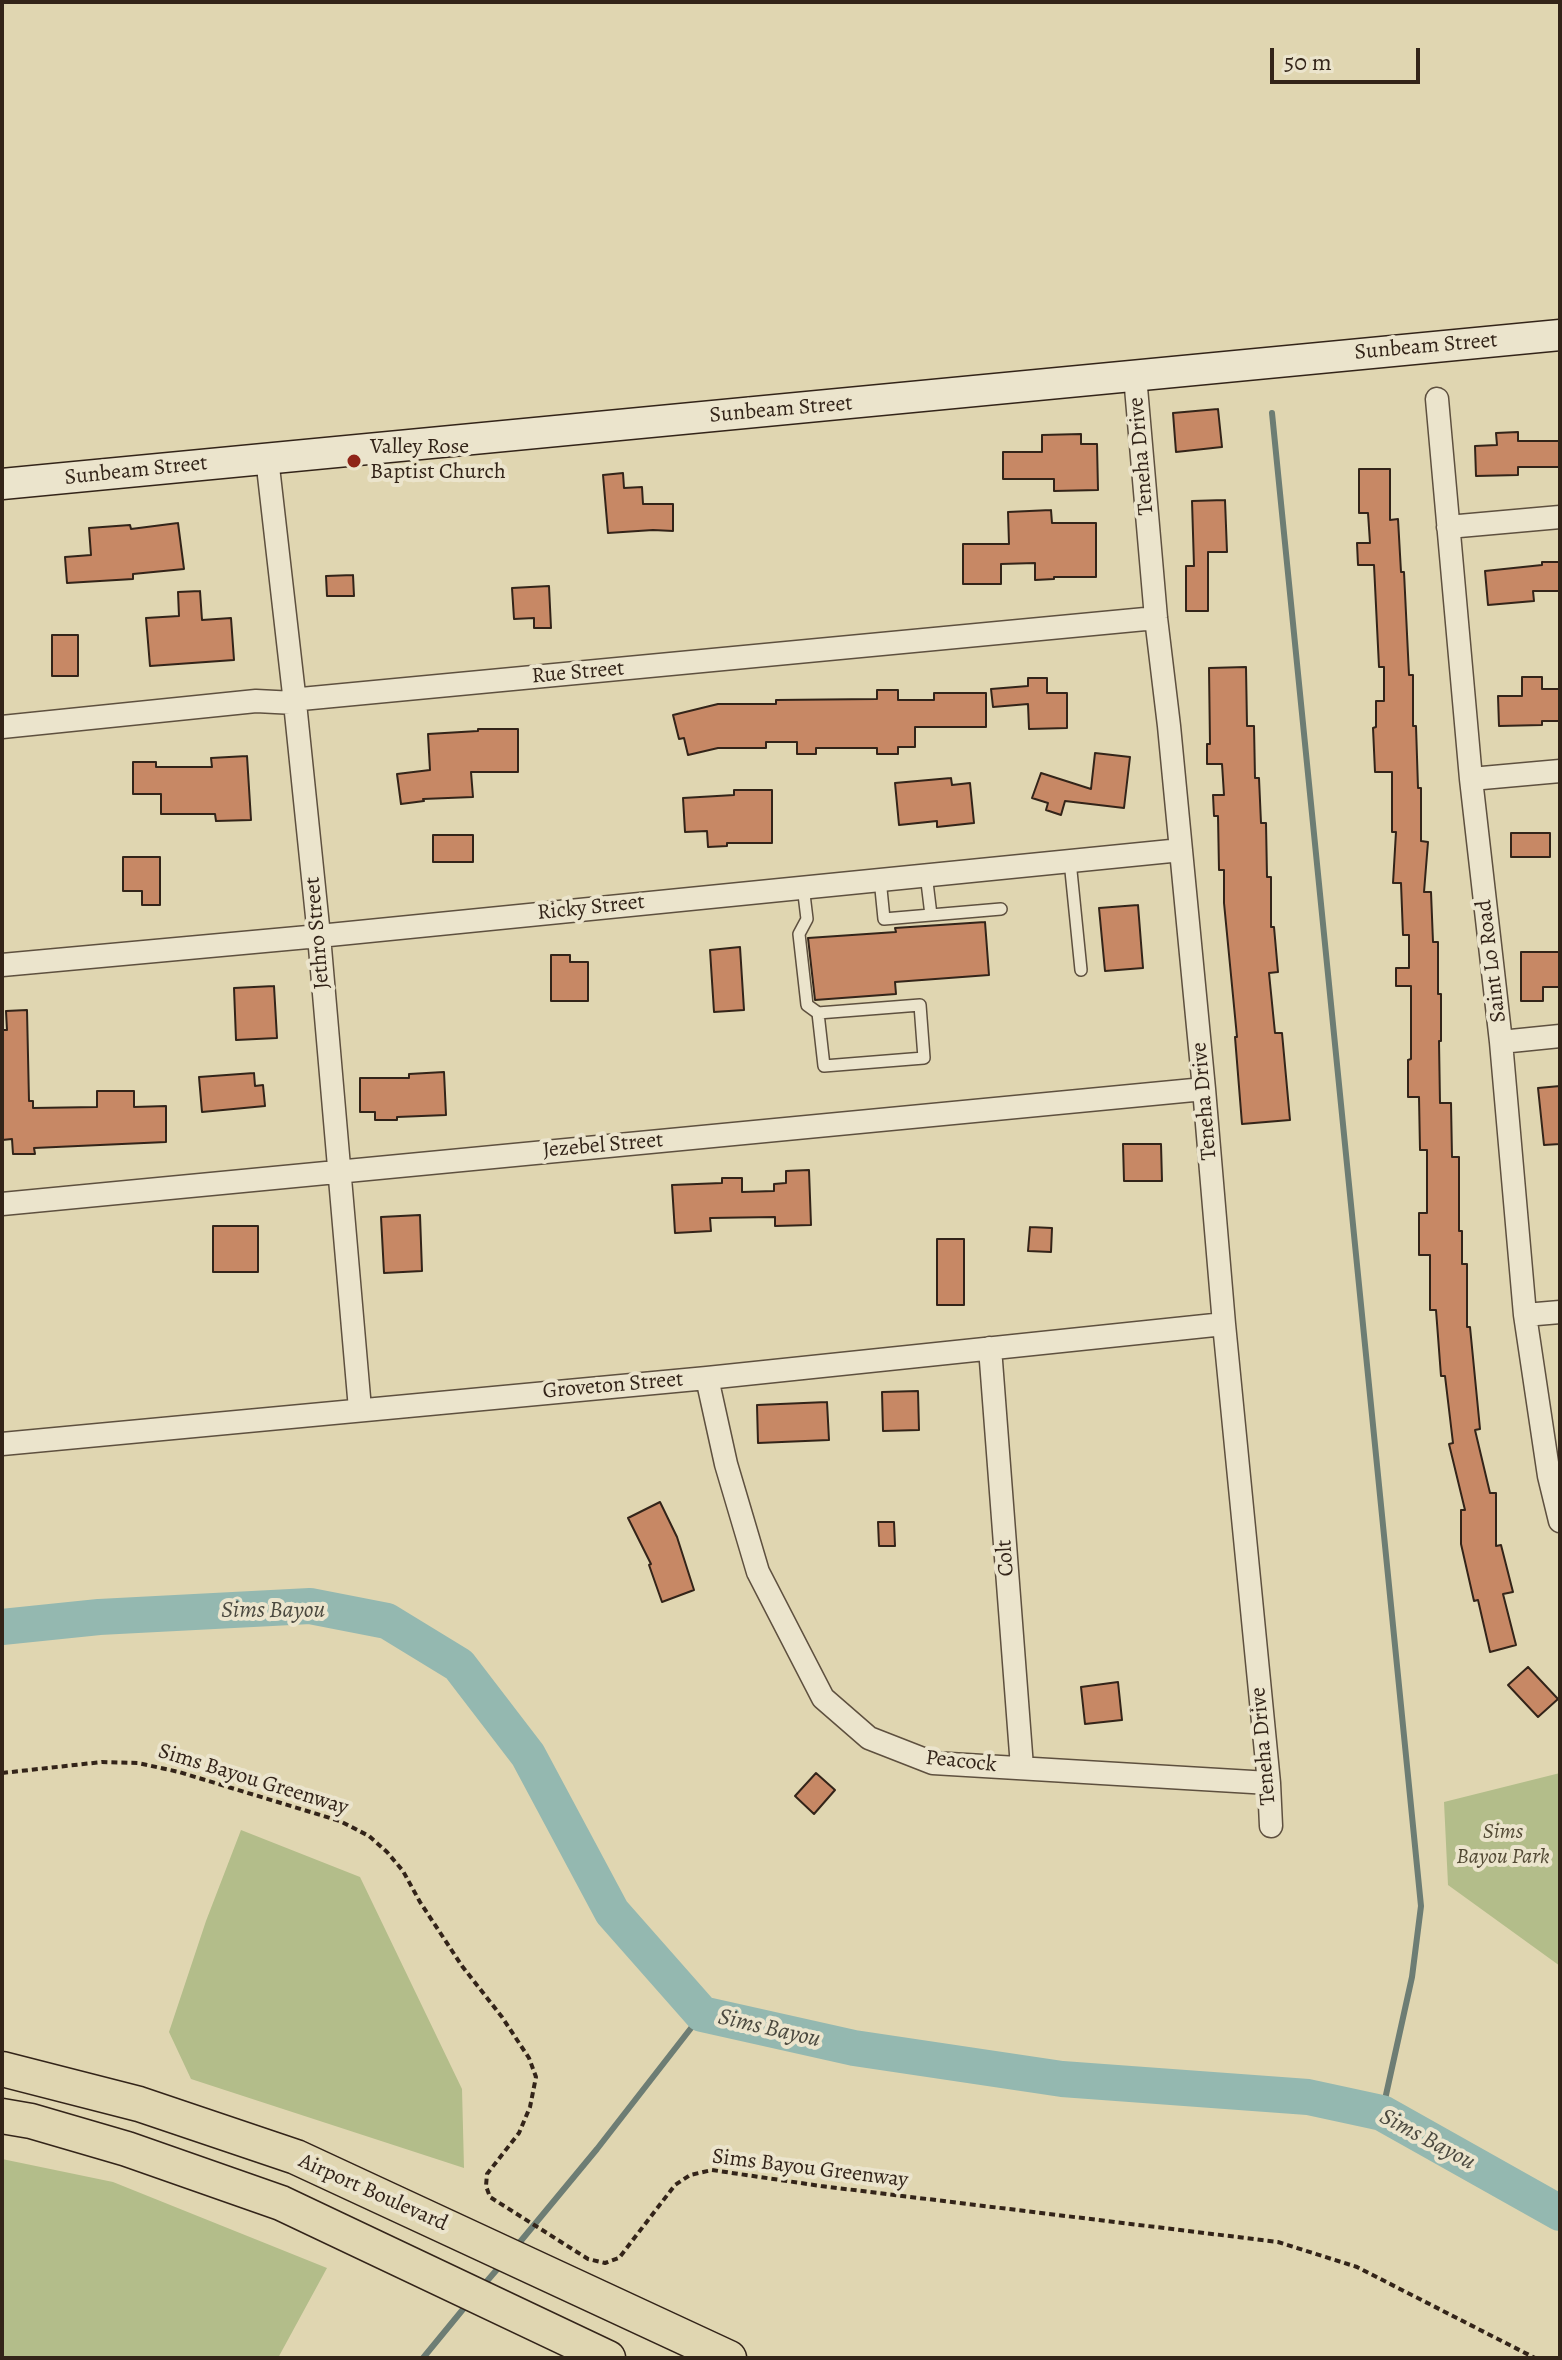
<!DOCTYPE html>
<html>
<head>
<meta charset="utf-8">
<style>
  body { margin:0 }
  #map { position:relative; width:1562px; height:2360px; overflow:hidden; background:#e0d6b1; font-family:Alegreya,serif }
  canvas { display:block }
  .frame { position:absolute; inset:0; border:4px solid #332419; pointer-events:none }
  .scale { position:absolute; left:1270px; top:48px; width:150px; height:36px; box-sizing:border-box; border:4px solid #332419; border-top:0; padding-left:10px; font-size:24px; line-height:28px; white-space:nowrap; color:#332419; -webkit-text-stroke:6px #ebe4cc; paint-order:stroke }
</style>
</head>
<body>
<div id="map">
<canvas width="1562" height="2360"></canvas>
<div class="frame"></div>
<div class="scale">50 m</div>
</div>
<script>
const context = document.querySelector('canvas').getContext('2d');
context.lineJoin = 'round';
function fillPath(path, color) { context.fillStyle = color; context.fill(path, 'evenodd'); }
const shape = rows => new Path2D(rows.map(r => 'M' + r).join(''));
function stroke(path, color, width, dash) { context.strokeStyle = color; context.lineWidth = width; context.lineCap = dash ? 'butt' : 'round'; context.setLineDash(dash || []); context.stroke(path); }
function label(font, color, halo, rows, align = 'center') {
  context.font = font + ' Alegreya,serif'; context.lineWidth = 8; context.setLineDash([]); context.textBaseline = 'middle'; context.strokeStyle = halo; context.fillStyle = color; for (const [text, x, y, turn = 0] of rows) {
    context.save(); context.translate(x, y); context.rotate((+turn || 0) * Math.PI / 180); context.textAlign = isNaN(turn) ? turn : align; if (halo) context.strokeText(text, 0, 0); context.fillText(text, 0, 0); context.restore();
  }
}
fillPath(shape([
  [1560,1773,1560,1966,1448,1885,1444,1802],
  [241,1830,360,1877,462,2089,464,2168,191,2079,169,2032,206,1921],
  [2,2159,113,2182,327,2268,278,2358,2,2358]
]), '#b3bd8a');
stroke(shape([
  [1272,413,1421,1906,1412,1977,1382,2113],
  [515,2248,597,2149,702,2014],
  [481,2288,500,2266],
  [423,2358,469,2302]
]), '#6d7d74', 6);
stroke(shape([
  [2,1627,99,1617,310,1606,387,1621,459,1665,528,1755,612,1912,702,2014,854,2048,1062,2079,1308,2097,1382,2113,1560,2213]
]), '#94b8b0', 36);
const building = shape([
  [1218,409,1222,447,1176,452,1173,413,1218,409],
  [1518,432,1518,441,1560,441,1560,467,1518,467,1518,475,1476,476,1475,446,1497,445,1496,433,1518,432],
  [1081,434,1081,444,1097,444,1098,490,1054,491,1054,479,1003,479,1003,452,1042,452,1042,435,1081,434],
  [1359,469,1390,469,1390,520,1398,519,1401,572,1404,572,1409,675,1413,675,1413,726,1416,726,1418,788,1421,788,1421,841,1428,842,1424,892,1431,892,1433,942,1438,942,1438,994,1441,994,1441,1041,1439,1041,1440,1103,1451,1103,1452,1157,1459,1157,1459,1231,1462,1231,1462,1264,1467,1264,1467,1327,1470,1327,1480,1429,1475,1430,1490,1493,1496,1493,1496,1546,1501,1545,1513,1592,1503,1594,1516,1645,1490,1652,1478,1600,1474,1601,1461,1544,1461,1510,1465,1510,1449,1444,1453,1443,1445,1376,1441,1376,1436,1310,1430,1310,1430,1255,1419,1255,1419,1213,1427,1213,1427,1150,1420,1150,1419,1097,1408,1097,1408,1060,1411,1059,1411,986,1396,986,1396,968,1409,968,1409,935,1403,935,1401,883,1393,883,1396,832,1392,832,1392,772,1375,772,1373,728,1376,727,1376,701,1384,701,1384,667,1379,667,1374,565,1358,565,1357,543,1370,543,1368,513,1359,513,1359,469],
  [623,473,624,488,642,487,643,504,673,504,673,531,653,530,608,533,603,475,623,473],
  [1225,500,1227,552,1208,552,1208,611,1186,611,1186,566,1194,566,1192,501,1225,500],
  [1051,510,1052,523,1096,523,1096,577,1054,577,1054,579,1035,580,1035,563,1001,564,1001,584,963,584,963,544,1009,544,1008,512,1051,510],
  [178,523,184,569,133,574,133,579,67,583,65,557,91,555,89,528,130,525,131,529,178,523],
  [1542,562,1560,562,1560,591,1533,591,1534,601,1488,605,1485,571,1542,565,1542,562],
  [353,575,354,596,327,596,326,576,353,575],
  [549,586,551,628,534,628,534,618,514,619,512,588,549,586],
  [200,591,202,620,231,618,234,660,150,666,146,618,179,616,178,592,200,591],
  [52,635,78,635,78,676,52,676,52,635],
  [1246,667,1247,726,1254,726,1255,778,1259,778,1261,823,1266,823,1267,877,1271,877,1271,927,1274,927,1278,972,1269,973,1275,1033,1282,1033,1290,1120,1242,1124,1235,1037,1237,1037,1224,903,1224,870,1219,870,1218,816,1214,816,1213,795,1224,795,1222,764,1207,764,1207,744,1210,744,1209,668,1246,667],
  [1522,677,1542,677,1542,689,1560,689,1560,721,1542,721,1542,725,1499,726,1498,696,1522,696,1522,677],
  [1028,678,1047,678,1047,693,1067,693,1067,728,1029,729,1028,704,993,707,991,689,1028,686,1028,678],
  [877,690,898,690,898,700,934,700,934,693,986,693,986,727,915,727,915,747,898,747,898,754,877,754,877,748,816,748,816,754,797,754,797,742,766,742,766,748,718,748,688,755,684,738,679,739,673,715,718,704,776,704,776,700,877,699,877,690],
  [478,729,518,729,518,772,471,772,473,797,423,799,424,801,401,804,397,774,430,770,428,734,478,731,478,729],
  [1095,753,1130,757,1124,808,1065,801,1061,815,1046,810,1048,803,1032,798,1041,773,1091,789,1095,753],
  [247,756,251,820,216,821,215,814,161,814,161,794,133,794,133,762,156,762,156,767,212,767,211,758,247,756],
  [951,778,952,785,970,783,974,823,937,827,937,821,899,825,895,783,951,778],
  [734,790,772,790,772,843,727,843,727,846,708,847,707,831,685,832,683,798,734,795,734,790],
  [1511,833,1550,833,1550,857,1511,857,1511,833],
  [433,835,473,835,473,862,433,862,433,835],
  [123,857,160,857,160,905,142,905,142,891,123,891,123,857],
  [1138,905,1143,968,1105,971,1099,908,1138,905],
  [985,922,989,975,895,982,896,994,815,1000,808,938,896,932,895,928,985,922],
  [740,947,744,1010,714,1012,710,950,740,947],
  [1521,952,1560,952,1560,987,1543,987,1543,1001,1521,1001,1521,952],
  [551,955,570,955,570,962,588,962,588,1001,551,1001,551,955],
  [274,986,277,1038,236,1040,234,988,274,986],
  [27,1010,29,1101,33,1101,33,1108,97,1107,97,1091,134,1091,134,1107,166,1106,166,1142,34,1148,35,1154,13,1154,12,1139,2,1140,2,1030,7,1030,6,1011,27,1010],
  [444,1072,446,1115,397,1117,397,1120,375,1120,375,1112,360,1112,360,1078,409,1078,409,1074,444,1072],
  [254,1073,255,1086,263,1085,265,1106,202,1112,199,1077,254,1073],
  [1560,1086,1560,1144,1544,1145,1538,1088,1560,1086],
  [1123,1144,1161,1144,1162,1181,1124,1181,1123,1144],
  [809,1170,811,1225,775,1226,775,1217,710,1218,711,1231,675,1233,672,1185,722,1183,722,1178,742,1178,742,1192,774,1191,774,1184,786,1183,786,1171,809,1170],
  [420,1215,422,1271,384,1273,381,1217,420,1215],
  [213,1226,258,1226,258,1272,213,1272,213,1226],
  [1030,1227,1052,1228,1051,1252,1028,1251,1030,1227],
  [937,1239,964,1239,964,1305,937,1305,937,1239],
  [918,1391,919,1430,883,1431,882,1392,918,1391],
  [827,1402,829,1440,758,1443,757,1405,827,1402],
  [660,1502,677,1537,694,1590,662,1602,649,1565,651,1564,628,1518,660,1502],
  [878,1522,894,1522,895,1546,879,1546,878,1522],
  [1528,1667,1558,1699,1538,1717,1508,1685,1528,1667],
  [1118,1682,1122,1720,1085,1724,1081,1687,1118,1682],
  [816,1773,835,1790,814,1814,795,1796,816,1773]
]);
fillPath(building, '#c78865');
stroke(building, '#332419', 2);
const lane = shape([
  [1070,861,1081,970],
  [926,874,931,915],
  [880,879,884,919,1001,909],
  [803,886,807,919,799,934,807,1005,818,1013,824,1066,924,1058,920,1005,818,1013]
]);
const street = shape([
  [1135,376,1156,618,1169,726,1204,1089,1224,1324,1269,1783,1271,1826],
  [1437,399,1471,779,1501,1042,1525,1315,1549,1476,1560,1521],
  [267,458,295,703,319,936,360,1409],
  [1448,527,1560,517],
  [2,727,256,701,295,703,301,699,1156,618],
  [1471,779,1560,771],
  [2,965,319,936,1181,850],
  [1501,1042,1560,1036],
  [2,1204,1204,1089],
  [1525,1315,1560,1312],
  [990,1348,1022,1767],
  [707,1378,726,1464,758,1572,823,1698,869,1738,933,1763,1269,1783],
  [2,1444,707,1378,1224,1324]
]);
const secondary = shape([
  [2,484,1560,335]
]);
const primary = shape([
  [2,2069,139,2104,296,2157,729,2358],
  [2,2116,31,2121,127,2149,281,2203,608,2358]
]);
stroke(lane, '#5e503f', 14);
stroke(street, '#5e503f', 25);
stroke(secondary, '#332419', 33);
stroke(primary, '#332419', 37);
stroke(shape([
  [2,1773,102,1762,138,1763,179,1772,340,1821,369,1836,387,1852,403,1871,420,1902,462,1966,502,2017,529,2058,536,2077,530,2107,519,2133,487,2174,486,2186,490,2197,588,2259,605,2263,619,2258,675,2185,690,2175,712,2170,821,2186,1278,2242,1357,2267,1535,2358]
]), '#332419', 4, [6, 4]);
stroke(lane, '#ebe4cc', 11);
stroke(street, '#ebe4cc', 22);
stroke(secondary, '#ebe4cc', 30);
stroke(primary, '#e0d6b1', 34);
for (const [x, y, r, color] of [
  [354,461,8,"#8f2418"]
]) { const dot = new Path2D(); dot.arc(x, y, r, 0, 2 * Math.PI); context.fillStyle = color; context.fill(dot); stroke(dot, '#ebe4cc', 3); }
label('22px', '#332419', '#ebe4cc', [
  ["Sunbeam Street",1426,347,-5],
  ["Sunbeam Street",781,410,-5],
  ["Teneha Drive",1142,456,-95],
  ["Sunbeam Street",136,471,-6],
  ["Rue Street",578,673,-5],
  ["Ricky Street",591,908,-6],
  ["Jethro Street",318,933,-95],
  ["Saint Lo Road",1492,961,-97],
  ["Teneha Drive",1205,1101,-95],
  ["Jezebel Street",603,1146,-5],
  ["Groveton Street",613,1386,-5],
  ["Colt",1006,1558,-94],
  ["Teneha Drive",1264,1746,-95],
  ["Peacock",961,1762,6],
  ["Sims Bayou Greenway",253,1780,17],
  ["Sims Bayou Greenway",810,2169,7],
  ["Airport Boulevard",373,2193,24]
]);
label('22px', '#332419', '#ebe4cc', [
  ["Valley Rose",370,448],
  ["Baptist Church",370,473]
], 'left');
label('italic 22px', '#534a35', '#ebe4cc', [
  ["Sims",1503,1833],
  ["Bayou Park",1503,1858]
]);
label('italic 24px', '#4b493f', '#ebe4cc', [
  ["Sims Bayou",273,1611],
  ["Sims Bayou",769,2029,13],
  ["Sims Bayou",1427,2140,28]
]);
</script>
</body>
</html>
